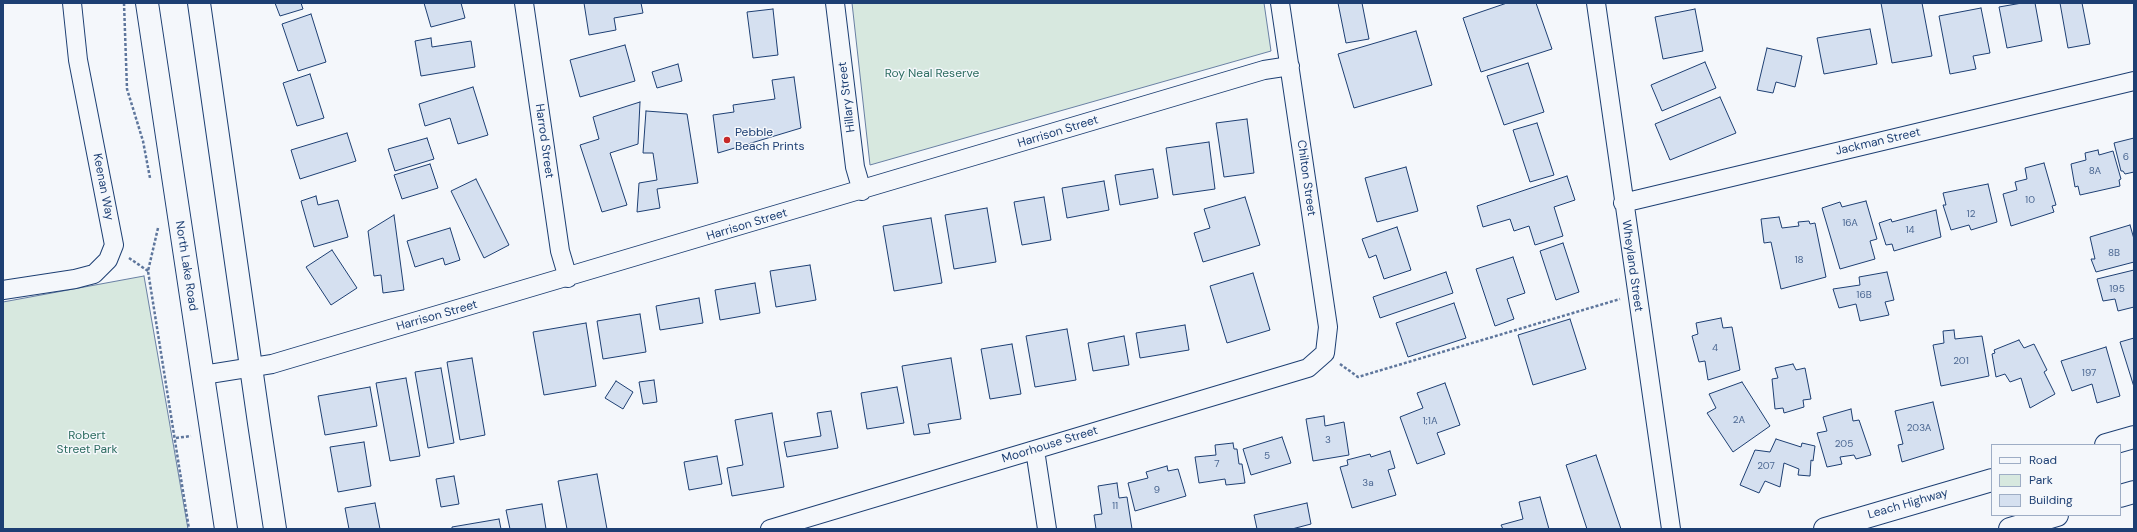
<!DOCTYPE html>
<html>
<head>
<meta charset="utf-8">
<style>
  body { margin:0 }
  #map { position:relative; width:2137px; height:532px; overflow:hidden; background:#f4f7fb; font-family:"DM Sans",sans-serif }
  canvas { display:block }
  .frame { position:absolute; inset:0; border:4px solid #1d3f73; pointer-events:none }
  .legend { position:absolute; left:1991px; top:444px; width:130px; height:72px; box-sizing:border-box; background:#f4f7fb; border:1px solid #9eadc5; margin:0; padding:5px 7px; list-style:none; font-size:12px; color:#1d3f73 }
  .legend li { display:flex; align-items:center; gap:8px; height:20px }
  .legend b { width:20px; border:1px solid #9eadc5 }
</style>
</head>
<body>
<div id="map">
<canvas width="2137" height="532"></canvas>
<div class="frame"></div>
<ul class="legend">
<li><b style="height:5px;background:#f4f7fb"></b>Road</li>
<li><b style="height:11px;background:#d7e8df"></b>Park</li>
<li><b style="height:11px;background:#d5e0f0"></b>Building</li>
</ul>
</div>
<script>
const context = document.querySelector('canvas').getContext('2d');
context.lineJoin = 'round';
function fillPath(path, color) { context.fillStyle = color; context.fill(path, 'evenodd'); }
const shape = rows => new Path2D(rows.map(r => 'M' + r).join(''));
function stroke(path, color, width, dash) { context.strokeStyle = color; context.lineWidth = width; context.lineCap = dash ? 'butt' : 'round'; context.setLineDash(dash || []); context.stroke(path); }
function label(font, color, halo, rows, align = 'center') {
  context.font = font + ' "DM Sans",sans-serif'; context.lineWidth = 3; context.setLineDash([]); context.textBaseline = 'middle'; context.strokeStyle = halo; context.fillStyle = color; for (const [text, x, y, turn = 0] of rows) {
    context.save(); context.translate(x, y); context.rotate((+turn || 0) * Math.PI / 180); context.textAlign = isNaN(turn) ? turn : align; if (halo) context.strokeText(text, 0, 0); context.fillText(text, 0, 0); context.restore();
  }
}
const green = shape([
  [852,3,1264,3,1271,51,870,165,852,3],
  [144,276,188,529,3,529,3,302,144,276]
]);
fillPath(green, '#d7e8df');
stroke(green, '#687fa3', 1);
const building = shape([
  [275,3,301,3,303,9,280,16,275,3],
  [424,3,461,3,465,18,431,27,424,3],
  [584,3,641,3,643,13,614,18,616,30,589,35,584,3],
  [1338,3,1362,3,1369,39,1346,43,1338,3],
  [1507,3,1536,3,1552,49,1481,72,1463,18,1507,3],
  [1881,3,1922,3,1932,56,1892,63,1881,3],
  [2022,3,2035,3,2042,41,2007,48,1999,7,2022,3],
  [2060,3,2082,3,2090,44,2068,48,2060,3],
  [1981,8,1990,53,1973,56,1976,69,1950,74,1939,16,1981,8],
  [773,9,778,55,753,58,747,12,773,9],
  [1695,9,1703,51,1663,59,1655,17,1695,9],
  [311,14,326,62,298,71,282,24,311,14],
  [1870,29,1877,64,1824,74,1817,38,1870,29],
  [1416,31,1432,85,1354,108,1338,54,1416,31],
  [431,38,432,47,471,41,475,67,421,76,415,41,431,38],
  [625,45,635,81,580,97,570,60,625,45],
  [1767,48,1802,56,1795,87,1776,82,1773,93,1757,90,1767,48],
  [1705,62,1716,88,1662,111,1651,85,1705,62],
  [1528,63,1544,112,1504,125,1487,76,1528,63],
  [678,64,682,81,657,88,652,72,678,64],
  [310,74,324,118,297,126,283,83,310,74],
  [794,77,801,128,718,153,713,115,734,112,733,105,775,99,772,80,794,77],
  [473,87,488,135,458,144,450,118,425,126,419,104,473,87],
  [1720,97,1736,133,1670,160,1655,124,1720,97],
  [640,102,638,144,610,153,627,205,602,212,580,145,599,139,593,117,640,102],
  [646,111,687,114,698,183,657,189,660,208,637,212,639,183,657,180,653,153,643,153,646,111],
  [1247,119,1254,173,1224,177,1216,123,1247,119],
  [1537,123,1554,175,1530,182,1513,130,1537,123],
  [347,133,356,161,300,179,291,150,347,133],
  [427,138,434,159,395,171,388,149,427,138],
  [2134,138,2134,172,2125,174,2123,171,2121,171,2114,143,2134,138],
  [1209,142,1215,189,1173,195,1166,148,1209,142],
  [2098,150,2099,155,2113,151,2121,179,2119,180,2120,186,2080,195,2078,186,2075,187,2071,164,2086,160,2085,153,2098,150],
  [2044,163,2056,205,2052,206,2054,212,2011,226,2003,194,2017,190,2015,182,2027,179,2025,168,2044,163],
  [430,164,438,188,402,199,394,175,430,164],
  [1406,167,1418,211,1377,222,1365,178,1406,167],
  [1153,169,1158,198,1120,205,1115,175,1153,169],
  [1567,176,1575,200,1554,207,1563,236,1535,245,1529,226,1514,231,1510,219,1483,227,1477,206,1567,176],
  [476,179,509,245,484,258,451,191,476,179],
  [1104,181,1109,210,1067,218,1062,188,1104,181],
  [1988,184,1997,222,1971,230,1969,225,1951,230,1943,205,1946,205,1943,193,1988,184],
  [316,196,318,205,338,200,348,237,314,247,301,201,316,196],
  [1044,197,1051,240,1022,245,1014,202,1044,197],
  [1245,197,1260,245,1203,262,1194,233,1210,228,1204,209,1245,197],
  [1866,201,1877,239,1870,241,1875,259,1840,269,1822,208,1840,202,1842,207,1866,201],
  [987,208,996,262,954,269,945,215,987,208],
  [1936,210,1941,237,1894,251,1892,244,1886,245,1879,223,1891,219,1892,222,1936,210],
  [394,215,404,290,383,293,381,275,374,276,368,231,394,215],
  [1779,217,1782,228,1799,226,1798,222,1809,221,1810,224,1815,223,1826,277,1781,289,1771,242,1764,243,1761,219,1779,217],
  [931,218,942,283,894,291,883,226,931,218],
  [2130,225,2134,239,2134,262,2096,272,2091,259,2095,259,2090,237,2130,225],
  [1397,227,1411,270,1384,279,1376,255,1369,258,1362,239,1397,227],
  [450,228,460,260,445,265,443,258,415,267,407,241,450,228],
  [1563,243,1579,292,1556,300,1540,251,1563,243],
  [332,250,357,288,331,305,306,267,332,250],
  [1513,257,1525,293,1507,299,1514,319,1495,326,1476,269,1513,257],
  [810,265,816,300,776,307,770,271,810,265],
  [2134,270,2134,307,2118,311,2115,299,2103,301,2097,279,2134,270],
  [1446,272,1453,293,1380,318,1373,297,1446,272],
  [1887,272,1894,300,1885,302,1889,315,1860,321,1856,304,1839,308,1833,289,1860,285,1859,277,1887,272],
  [1253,273,1270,330,1227,343,1210,286,1253,273],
  [755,283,760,313,720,320,715,290,755,283],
  [699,298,703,323,660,330,656,306,699,298],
  [1454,303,1466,338,1408,357,1396,323,1454,303],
  [640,314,646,352,603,359,597,321,640,314],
  [1721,318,1723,328,1732,327,1740,370,1708,380,1705,361,1699,362,1692,336,1698,334,1696,323,1721,318],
  [1570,319,1586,369,1533,385,1518,335,1570,319],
  [586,323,596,386,544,395,533,332,586,323],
  [1185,325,1189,350,1140,358,1136,333,1185,325],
  [1067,329,1076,380,1035,387,1026,336,1067,329],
  [1954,330,1955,339,1982,336,1989,376,1941,386,1933,345,1944,343,1943,331,1954,330],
  [1124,336,1129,365,1093,371,1088,343,1124,336],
  [2134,338,2134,387,2120,342,2134,338],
  [2019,340,2024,348,2034,344,2047,370,2044,372,2055,394,2030,408,2021,378,2010,382,2005,374,1996,377,1992,354,1995,353,1994,350,2019,340],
  [1012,344,1021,394,990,399,981,349,1012,344],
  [2106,347,2120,396,2097,403,2092,384,2072,391,2061,361,2106,347],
  [472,358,485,435,460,440,447,362,472,358],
  [951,358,961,419,928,424,930,433,914,435,902,366,951,358],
  [1793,364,1796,370,1805,368,1811,399,1803,400,1804,407,1784,413,1783,408,1775,409,1772,379,1778,378,1775,368,1793,364],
  [441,368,454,443,428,448,415,372,441,368],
  [406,378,420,456,390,461,376,383,406,378],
  [654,380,657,402,643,404,639,382,654,380],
  [616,381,633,392,623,409,605,398,616,381],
  [1742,382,1770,426,1733,452,1707,413,1716,408,1709,394,1742,382],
  [1445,383,1460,425,1437,433,1445,454,1417,464,1400,417,1423,408,1417,393,1445,383],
  [370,387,377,426,325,435,318,396,370,387],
  [897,387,904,423,867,429,861,393,897,387],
  [1933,402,1944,449,1902,462,1898,445,1903,444,1895,411,1933,402],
  [1851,409,1853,421,1859,420,1871,455,1856,459,1854,455,1840,457,1842,464,1827,467,1817,433,1827,431,1823,417,1851,409],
  [831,411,838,448,787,457,784,442,821,436,817,413,831,411],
  [772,413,784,487,732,496,727,468,743,465,735,420,772,413],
  [1324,416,1325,426,1344,422,1349,455,1313,461,1306,419,1324,416],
  [1282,437,1291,463,1251,475,1243,449,1282,437],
  [1776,439,1801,447,1802,443,1815,446,1813,461,1811,460,1810,476,1798,475,1799,469,1784,463,1780,487,1765,481,1759,493,1740,485,1755,450,1770,452,1776,439],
  [364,442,371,486,338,492,330,447,364,442],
  [1233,443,1234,449,1237,449,1239,464,1242,464,1245,483,1226,485,1225,479,1199,483,1195,457,1216,455,1215,445,1233,443],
  [1390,451,1395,468,1388,470,1396,495,1352,508,1340,467,1348,465,1347,460,1370,454,1371,457,1390,451],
  [1596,455,1621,529,1587,529,1566,465,1596,455],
  [717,456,722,484,689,490,684,462,717,456],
  [1167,466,1168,471,1178,469,1186,496,1135,511,1128,483,1148,478,1146,472,1167,466],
  [597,474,607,529,567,529,558,481,597,474],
  [454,476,459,504,441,507,436,479,454,476],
  [1117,483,1119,498,1127,497,1132,529,1096,529,1094,515,1102,514,1098,486,1117,483],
  [1540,497,1549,529,1503,529,1501,525,1523,519,1519,502,1540,497],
  [375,503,380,529,349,529,345,508,375,503],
  [1307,503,1311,524,1292,529,1257,529,1254,515,1307,503],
  [542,504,546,529,510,529,506,510,542,504],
  [499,519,501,529,452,529,452,527,499,519]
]);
fillPath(building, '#d5e0f0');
stroke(building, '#1d3f73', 1);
const minor = shape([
  [524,3,560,251,568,278],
  [835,3,855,167,862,191],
  [1596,3,1671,529],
  [1623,203,2134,81],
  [3,290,75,279,94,274,108,260,114,245,78,60,72,3],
  [203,375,272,364,1264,70,1290,66],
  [1035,450,1047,529],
  [770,529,1308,368,1325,353,1328,327,1280,3]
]);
const primary = shape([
  [147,3,226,529],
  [199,3,259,423,275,529]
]);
const trunk = shape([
  [2106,445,2134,437],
  [2120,496,2134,492],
  [1825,529,1992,480],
  [2010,529,2057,515]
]);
stroke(minor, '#1d3f73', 20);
stroke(primary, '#1d3f73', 24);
stroke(trunk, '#1d3f73', 24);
stroke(shape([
  [124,3,127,89,143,141,150,178],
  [158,228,148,271,189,529],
  [129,258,148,271],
  [1340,364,1358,377,1620,299],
  [176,438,191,436]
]), '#5e769c', 2.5, [3, 2]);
stroke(minor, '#f4f7fb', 18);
stroke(primary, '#f4f7fb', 22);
stroke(trunk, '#f4f7fb', 22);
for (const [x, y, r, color] of [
  [727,140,4,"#c62828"]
]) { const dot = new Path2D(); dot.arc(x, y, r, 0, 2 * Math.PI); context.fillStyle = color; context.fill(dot); stroke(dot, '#f4f7fb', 1.5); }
label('10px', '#4b6792', null, [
  ["6",2126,157],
  ["8A",2095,171],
  ["10",2030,200],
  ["12",1971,214],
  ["16A",1850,223],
  ["14",1910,230],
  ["8B",2114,253],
  ["18",1799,260],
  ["195",2117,289],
  ["16B",1864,295],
  ["4",1715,348],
  ["201",1961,361],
  ["197",2089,373],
  ["2A",1739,420],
  ["1;1A",1430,421],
  ["203A",1919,428],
  ["3",1328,440],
  ["205",1844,444],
  ["5",1267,456],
  ["7",1217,464],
  ["207",1766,466],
  ["3a",1368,483],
  ["9",1157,490],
  ["11",1115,506]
]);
label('12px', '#2c6c60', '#f4f7fb', [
  ["Roy Neal Reserve",932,74],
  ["Robert",87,436],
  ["Street Park",87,450]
]);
label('12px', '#1d3f73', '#f4f7fb', [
  ["Hillary Street",847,97,-97],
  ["Harrison Street",1058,132,-17],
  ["Harrod Street",544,141,82],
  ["Jackman Street",1878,142,-13],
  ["Chilton Street",1306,178,82],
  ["Keenan Way",103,187,79],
  ["Harrison Street",747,225,-17],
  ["North Lake Road",186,266,81],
  ["Wheyland Street",1632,266,82],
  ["Harrison Street",437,316,-16],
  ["Moorhouse Street",1050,445,-17],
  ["Leach Highway",1908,504,-16]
]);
label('12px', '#1d3f73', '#f4f7fb', [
  ["Pebble",735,133],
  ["Beach Prints",735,147]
], 'left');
</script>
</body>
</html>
